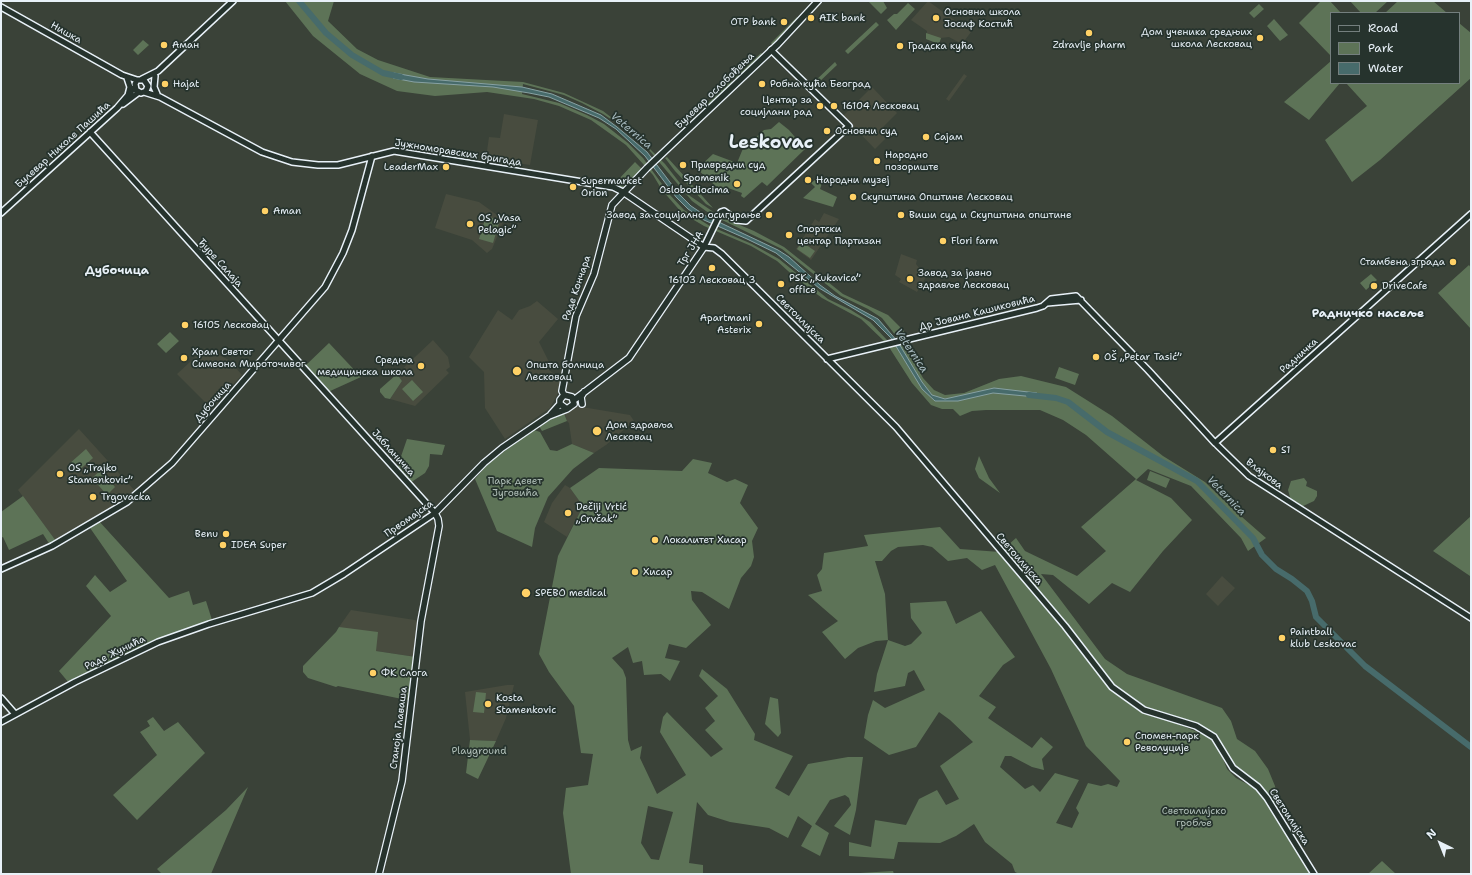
<!DOCTYPE html>
<html>
<head>
<meta charset="utf-8">
<style>
  body { margin:0 }
  #map { position:relative; width:1472px; height:875px; overflow:hidden; background:#3a4238; font-family:"Shantell Sans",sans-serif }
  canvas { display:block }
  .frame { position:absolute; inset:0; border:2px solid #e8f1f8; pointer-events:none }
  .legend { position:absolute; left:1330px; top:12px; width:130px; height:72px; box-sizing:border-box; background:#26332d; border:1px solid #747f7e; margin:0; padding:5px 7px; list-style:none; font-size:12px; color:#e8f1f8 }
  .legend li { display:flex; align-items:center; gap:8px; height:20px }
  .legend b { width:20px; border:1px solid #747f7e }
  .north { position:absolute; left:1420px; top:823px; width:40px; height:40px; -webkit-text-stroke:3px #26332d; paint-order:stroke; rotate:317deg; font-size:11px; font-weight:700; line-height:16px; text-align:center; color:#e8f1f8 }
  .north::after { content:''; display:block; margin:auto; width:14px; height:18px; background:#e8f1f8; clip-path:polygon(50% 0,100% 100%,50% 72%,0 100%) }
</style>
</head>
<body>
<div id="map">
<canvas width="1472" height="875"></canvas>
<div class="frame"></div>
<ul class="legend">
<li><b style="height:5px;background:#26332d"></b>Road</li>
<li><b style="height:11px;background:#5d7357"></b>Park</li>
<li><b style="height:11px;background:#476b6b"></b>Water</li>
</ul>
<div class="north">N</div>
</div>
<script>
const context = document.querySelector('canvas').getContext('2d');
context.lineJoin = 'round';
function fillPath(path, color) { context.fillStyle = color; context.fill(path, 'evenodd'); }
const shape = rows => new Path2D(rows.map(r => 'M' + r).join(''));
function stroke(path, color, width, dash) { context.strokeStyle = color; context.lineWidth = width; context.lineCap = dash ? 'butt' : 'round'; context.setLineDash(dash || []); context.stroke(path); }
function label(font, color, halo, rows, align = 'center') {
  context.font = font + ' "Shantell Sans",sans-serif'; context.lineWidth = 3.5; context.setLineDash([]); context.textBaseline = 'middle'; context.strokeStyle = halo; context.fillStyle = color; for (const [text, x, y, turn = 0] of rows) {
    context.save(); context.translate(x, y); context.rotate((+turn || 0) * Math.PI / 180); context.textAlign = isNaN(turn) ? turn : align; if (halo) context.strokeText(text, 0, 0); context.fillText(text, 0, 0); context.restore();
  }
}
fillPath(shape([
  [928,1,971,32,962,44,949,37,941,38,939,44,926,39,927,31,911,20],
  [964,74,967,76,949,101,946,99],
  [872,87,897,113,883,127,890,134,875,149,843,116],
  [504,114,538,120,530,165,486,158,489,137,500,138],
  [446,194,479,202,504,220,492,249,487,253,472,240,435,228],
  [824,213,839,219,811,260,796,249,815,219,819,222],
  [901,254,917,260,916,264,926,277,917,292,899,282,901,279,895,275],
  [537,301,558,319,539,342,549,362,549,370,561,379,558,393,550,408,505,439,485,408,484,372,469,357,498,310,512,320,519,310,530,306],
  [433,340,448,357,450,367,446,370,449,373,415,406,390,399,402,381,397,374],
  [205,348,229,360,242,375,213,405,209,406,177,374],
  [572,407,588,408,630,415,634,421,606,445,594,453,572,444,569,423,567,421,563,411],
  [79,429,136,492,56,541,18,490],
  [565,485,570,488,583,506,567,537,544,522,552,503],
  [1222,576,1235,588,1218,606,1206,594],
  [351,610,421,621,416,657,376,651,339,627],
  [507,685,514,685,506,718,496,741,470,740,465,692]
]), '#484c3f');
fillPath(shape([
  [285,1,334,1,328,21,357,49,378,60,430,77,523,82,564,93,603,111,642,141,665,164,690,196,715,213,713,216,692,201,649,150,623,127,603,114,582,103,564,95,523,84,522,94,559,103,587,115,604,124,628,143,643,158,670,195,684,210,710,226,752,244,779,259,828,299,851,310,870,322,887,340,884,341,861,319,822,298,798,280,777,261,751,246,704,226,682,213,662,190,653,175,626,145,591,120,559,106,534,99,487,92,435,96,397,91,360,74,313,36],
  [868,1,883,1,887,8,881,14],
  [1321,1,1330,1,1341,13,1331,13,1331,56,1299,23],
  [1350,1,1388,1,1375,13,1361,13],
  [1398,1,1433,1,1447,13,1385,13],
  [908,3,915,9,896,30,887,20,894,14,897,14],
  [1259,4,1264,9,1254,18,1249,13],
  [797,17,799,20,773,46,771,43],
  [1274,19,1288,35,1280,41,1267,26],
  [876,22,879,25,848,54,845,51],
  [1459,23,1471,33,1471,78,1380,160,1352,182,1325,140,1367,106,1346,83,1459,83],
  [926,33,941,38,939,44,926,39],
  [143,40,149,45,138,55,133,50],
  [761,53,764,55,737,80,735,78],
  [1331,61,1331,83,1340,83,1309,120,1284,102],
  [835,62,837,65,816,85,814,82],
  [731,81,734,84,706,110,707,104],
  [779,122,789,130,805,149,767,186,762,182,744,198,741,196,742,193,728,188,720,190,697,169,713,154,737,163,744,146,745,147,764,130,771,129],
  [667,157,713,208,706,204,675,171,665,158],
  [635,162,642,169,622,188,615,185,616,182],
  [816,179,822,183,820,189,837,197,833,207,803,198,815,187,811,183],
  [486,216,500,220,493,243,479,239],
  [723,218,754,231,784,247,843,294,888,315,904,331,904,335,900,337,923,378,934,390,945,395,964,393,999,379,1021,376,1066,387,1112,416,1163,456,1205,482,1234,510,1266,538,1248,551,1241,538,1191,486,1148,469,1136,480,1171,498,1192,520,1163,551,1130,592,1112,583,1089,604,1053,575,1041,574,1105,659,1127,674,1222,708,1231,721,1237,739,1255,751,1268,769,1275,786,1277,799,1275,811,1267,798,1237,772,1209,732,1158,716,1210,737,1219,749,1227,769,1236,778,1258,790,1270,809,1280,818,1314,874,1019,874,1015,872,1012,864,985,842,974,824,956,836,940,843,898,842,894,859,849,856,849,842,871,847,875,820,906,825,919,799,937,790,946,805,959,799,940,766,973,742,950,720,939,712,916,747,889,755,864,738,868,715,873,700,885,708,925,690,914,670,908,673,905,686,874,692,877,674,888,640,876,641,858,648,845,659,822,632,838,621,808,595,822,591,817,575,822,569,824,553,868,546,864,535,940,527,960,549,1000,552,1016,538,1025,551,1077,576,1106,551,1081,527,1136,479,1086,435,1063,420,1040,410,986,410,972,411,960,416,953,409,942,409,931,405,912,383,887,344,900,341,882,318,868,309,841,296,782,249,722,220],
  [923,545,932,547,948,561,967,558,982,570,995,565,1051,669,1086,746,1120,781,1117,787,1108,784,1101,786,1088,783,1076,808,1079,813,1072,828,1056,823,1079,780,1055,773,1040,792,1033,785,1025,789,1000,767,1005,756,1011,756,1032,767,1044,770,1042,759,1053,747,1041,737,1032,748,988,718,996,707,979,696,1003,665,1015,657,981,611,956,624,946,601,910,603,911,618,922,633,911,644,905,646,888,640,885,594,875,561,882,561,891,551,898,547],
  [802,242,815,251,810,258,797,249],
  [1469,265,1471,268,1471,329,1438,293],
  [1371,274,1377,280,1366,290,1360,283],
  [170,332,179,341,166,353,157,344],
  [329,343,361,377,328,392,305,366],
  [1059,367,1079,374,1075,385,1055,378],
  [397,374,402,381,390,399,385,398,380,392,380,389],
  [412,380,423,392,413,401,402,389],
  [563,411,567,421,542,431,539,426],
  [534,430,540,432,550,450,557,451,572,444,594,453,573,469,548,497,535,528,532,547,497,531,475,479,486,466,511,446],
  [407,439,445,445,442,455,430,454,429,466,425,473,410,483,397,468],
  [86,449,93,458,76,473,69,464],
  [979,456,989,478,1000,493,979,478,975,469],
  [693,459,712,463,708,473,727,482,735,479,748,485,740,503,758,528,752,541,754,557,751,566,741,578,729,609,702,592,691,591,692,600,711,625,686,648,669,644,665,658,680,661,670,681,661,674,644,675,642,661,633,663,628,647,612,658,623,670,626,678,628,740,631,751,642,746,640,758,657,794,686,775,660,732,663,717,667,712,711,757,723,749,705,730,715,721,705,708,718,696,699,676,702,669,727,689,755,734,754,740,793,756,775,788,789,796,808,764,848,757,863,757,856,810,850,835,834,826,851,805,849,798,845,795,830,800,815,824,829,833,820,856,801,846,812,826,798,816,788,838,769,828,730,822,708,815,697,802,689,863,703,865,703,874,571,874,563,813,566,788,588,785,593,754,581,753,574,706,549,672,539,654,558,556,583,506,570,488,599,468,682,471],
  [648,806,673,812,659,860,651,859,641,843],
  [101,470,115,487,107,495,92,478],
  [1150,471,1170,479,1166,488,1147,480],
  [1304,478,1307,482,1306,486,1317,491,1317,496,1314,501,1301,507,1297,502,1291,501,1288,490,1291,481],
  [23,496,56,541,50,545,43,534,9,550,3,537,1,538,1,512],
  [1471,516,1471,575,1470,576,1433,551],
  [98,520,169,598,189,591,193,605,206,601,212,620,140,647,69,683,59,671,111,616,86,586,95,575,110,592,127,581,88,525],
  [339,627,378,632,376,651,416,657,412,701,338,686,336,687,308,678,303,672,303,666,336,632],
  [476,692,486,693,484,713,473,712],
  [770,697,778,699,781,733,778,737,765,724],
  [153,717,164,731,178,722,205,753,137,820,113,795,157,755,140,732,150,726,147,721],
  [470,740,496,741,478,779,466,773],
  [248,787,211,874,162,874,157,869,226,810],
  [1382,861,1396,874,1368,874],
  [893,871,894,874,853,874,860,873]
]), '#5d7357');
const water = shape([
  [394,73,428,79,522,87,552,94,601,115,617,127,647,152,679,194,691,206,706,216,778,250,789,257,820,285,835,296,878,319,898,342,922,382,932,395,945,399,994,388,1037,393,1036,397,993,393,958,401,935,401,922,389,891,338,873,320,819,288,776,253,747,239,704,220,688,209,676,197,645,156,616,129,599,118,549,97,529,93,493,87,414,82,393,78,394,73]
]);
fillPath(water, '#476b6b');
stroke(water, '#87a1a3', 1);
stroke(shape([
  [299,1,326,33,352,55,383,73,401,77],
  [1029,395,1056,398,1068,402,1107,432,1197,481,1253,538,1262,555,1276,569,1292,579,1307,591,1312,601,1316,617,1365,666,1471,747]
]), '#476b6b', 6);
const secondary = shape([
  [1,7,122,75,137,80,144,80,148,86,146,91,141,93,136,90,135,84,137,80],
  [771,50,849,126,746,221,736,220,724,211,721,212,704,247,714,248,722,254,896,427,1065,626,1112,687,1144,710,1196,726,1214,737,1233,768,1258,787,1267,798,1314,874],
  [155,76,154,87,157,94],
  [127,78,130,87,128,95],
  [142,79,158,71,233,1],
  [144,92,160,97,262,152,292,162,318,165,338,165,394,151,613,187,623,192],
  [123,104,139,92],
  [1,213,117,108,135,87],
  [1047,303,1081,300],
  [827,359,1037,308,1043,306,1051,299,1076,296,1148,370,1215,443,1249,476,1471,618],
  [1215,443,1471,214],
  [1,569,52,546,127,502,172,463,325,287,343,253,352,230,372,156],
  [1,698,15,714],
  [1,722,75,682,158,642,209,624,312,593,344,574,435,513,90,132]
]);
const primary = shape([
  [564,395,562,391,576,316,594,274,612,205,647,168,778,44,818,1],
  [574,400,629,358,704,247,623,192],
  [560,404,567,409,574,404,572,397,564,395],
  [582,404,581,397,584,392],
  [551,414,560,404,560,400,564,395],
  [379,874,402,781,421,621,439,526,438,519,435,513,484,463,502,448,549,416,567,409]
]);
stroke(secondary, '#e8f1f8', 8);
stroke(primary, '#e8f1f8', 8);
stroke(secondary, '#26332d', 5);
stroke(primary, '#26332d', 5.5);
for (const [x, y, r, color] of [
  [811,18,4,"#ffd166"],
  [936,18,4,"#ffd166"],
  [784,22,4,"#ffd166"],
  [1089,33,4,"#ffd166"],
  [1260,38,4,"#ffd166"],
  [164,45,4,"#ffd166"],
  [900,46,4,"#ffd166"],
  [165,84,4,"#ffd166"],
  [762,84,4,"#ffd166"],
  [820,106,4,"#ffd166"],
  [834,106,4,"#ffd166"],
  [827,131,4,"#ffd166"],
  [926,137,4,"#ffd166"],
  [877,161,4,"#ffd166"],
  [683,165,4,"#ffd166"],
  [446,167,4,"#ffd166"],
  [808,180,4,"#ffd166"],
  [737,184,4,"#ffd166"],
  [573,187,4,"#ffd166"],
  [853,197,4,"#ffd166"],
  [265,211,4,"#ffd166"],
  [769,215,4,"#ffd166"],
  [901,215,4,"#ffd166"],
  [470,224,4,"#ffd166"],
  [789,235,4,"#ffd166"],
  [943,241,4,"#ffd166"],
  [1453,262,4,"#ffd166"],
  [712,268,4,"#ffd166"],
  [910,279,4,"#ffd166"],
  [781,284,4,"#ffd166"],
  [1374,286,4,"#ffd166"],
  [759,324,4,"#ffd166"],
  [185,325,4,"#ffd166"],
  [1096,357,4,"#ffd166"],
  [184,358,4,"#ffd166"],
  [421,366,4,"#ffd166"],
  [517,371,5,"#ffd166"],
  [597,431,5,"#ffd166"],
  [1273,450,4,"#ffd166"],
  [60,474,4,"#ffd166"],
  [93,497,4,"#ffd166"],
  [568,513,4,"#ffd166"],
  [226,534,4,"#ffd166"],
  [655,540,4,"#ffd166"],
  [223,545,4,"#ffd166"],
  [635,572,4,"#ffd166"],
  [526,593,5,"#ffd166"],
  [1282,638,4,"#ffd166"],
  [373,673,4,"#ffd166"],
  [488,704,4,"#ffd166"],
  [1127,742,4,"#ffd166"]
]) { const dot = new Path2D(); dot.arc(x, y, r, 0, 2 * Math.PI); context.fillStyle = color; context.fill(dot); stroke(dot, '#26332d', 1.5); }
label('10px', '#e8f1f8', '#26332d', [
  ["Основна школа",944,12],
  ["Јосиф Костић",944,24],
  ["AIK bank",819,18],
  ["OTP bank",776,22,"right"],
  ["Дом ученика средњих",1252,32,"right"],
  ["школа Лесковац",1252,44,"right"],
  ["Аман",172,45],
  ["Zdravlje pharm",1089,45,"center"],
  ["Градска кућа",908,46],
  ["Hajat",173,84],
  ["Робна кућа Београд",770,84],
  ["Центар за",812,100,"right"],
  ["социјлани рад",812,112,"right"],
  ["16104 Лесковац",842,106],
  ["Основни суд",835,131],
  ["Сајам",934,137],
  ["Народно",885,155],
  ["позориште",885,167],
  ["Привредни суд",691,165],
  ["LeaderMax",438,167,"right"],
  ["Spomenik",729,178,"right"],
  ["Oslobodiocima",729,190,"right"],
  ["Народни музеј",816,180],
  ["Supermarket",581,181],
  ["Orion",581,193],
  ["Скупштина Општине Лесковац",861,197],
  ["Aman",273,211],
  ["Завод за социјално осигурање",761,215,"right"],
  ["Виши суд и Скупштина општине",909,215],
  ["OS „Vasa",478,218],
  ["Pelagic”",478,230],
  ["Спортски",797,229],
  ["центар Партизан",797,241],
  ["Flori farm",951,241],
  ["Стамбена зграда",1445,262,"right"],
  ["Завод за јавно",918,273],
  ["здравље Лесковац",918,285],
  ["PSK „Kukavica”",789,278],
  ["office",789,290],
  ["16103 Лесковац 3",712,280,"center"],
  ["DriveCafe",1382,286],
  ["Apartmani",751,318,"right"],
  ["Asterix",751,330,"right"],
  ["16105 Лесковац",193,325],
  ["Храм Светог",192,352],
  ["Симеона Мироточивог",192,364],
  ["OŠ „Petar Tasić”",1104,357],
  ["Средња",413,360,"right"],
  ["медицинска школа",413,372,"right"],
  ["Општа болница",526,365],
  ["Лесковац",526,377],
  ["Дом здравља",606,425],
  ["Лесковац",606,437],
  ["S1",1281,450],
  ["OS „Trajko",68,468],
  ["Stamenkovic”",68,480],
  ["Trgovacka",101,497],
  ["Dečiji Vrtić",576,507],
  ["„Crvčak”",576,519],
  ["Benu",218,534,"right"],
  ["Локалитет Хисар",663,540],
  ["IDEA Super",231,545],
  ["Хисар",643,572],
  ["SPEBO medical",535,593],
  ["Paintball",1290,632],
  ["klub Leskovac",1290,644],
  ["ФК Слога",381,673],
  ["Kosta",496,698],
  ["Stamenkovic",496,710],
  ["Спомен-парк",1135,736],
  ["Револуције",1135,748]
], 'left');
label('10px', '#e8f1f8', '#26332d', [
  ["Нишка",66,33,29],
  ["Булевар ослобођења",715,91,-44],
  ["Булевар Николе Пашића",63,145,-42],
  ["Јужноморавских бригада",458,153,9],
  ["Трг ЈНА",691,249,-58],
  ["Ђуре Салаја",220,263,48],
  ["Раде Кончара",577,288,-71],
  ["Др Јована Кашиковића",977,313,-14],
  ["Светоилијска",800,319,45],
  ["Радничка",1299,356,-42],
  ["Дубочица",213,402,-49],
  ["Јабланичка",393,453,48],
  ["Влајкова",1264,474,37],
  ["Првомајска",409,519,-35],
  ["Светоилијска",1019,559,49],
  ["Раде Жунића",115,653,-26],
  ["Станоја Главаша",399,728,-83],
  ["Светоилијска",1289,817,57]
]);
label('10px', '#b0bfb8', '#26332d', [
  ["Парк девет",515,481],
  ["Југовића",515,493],
  ["Playground",479,751],
  ["Светоилијско",1194,811],
  ["гробље",1194,823]
]);
label('italic 11px', '#a8bbc0', '#26332d', [
  ["Veternica",631,131,40],
  ["Veternica",911,351,56],
  ["Veternica",1226,496,46]
]);
label('bold 12px', '#e8f1f8', '#26332d', [
  ["Дубочица",117,271],
  ["Радничко насеље",1368,314]
]);
label('bold 18px', '#e8f1f8', '#26332d', [
  ["Leskovac",771,143]
]);
</script>
</body>
</html>
